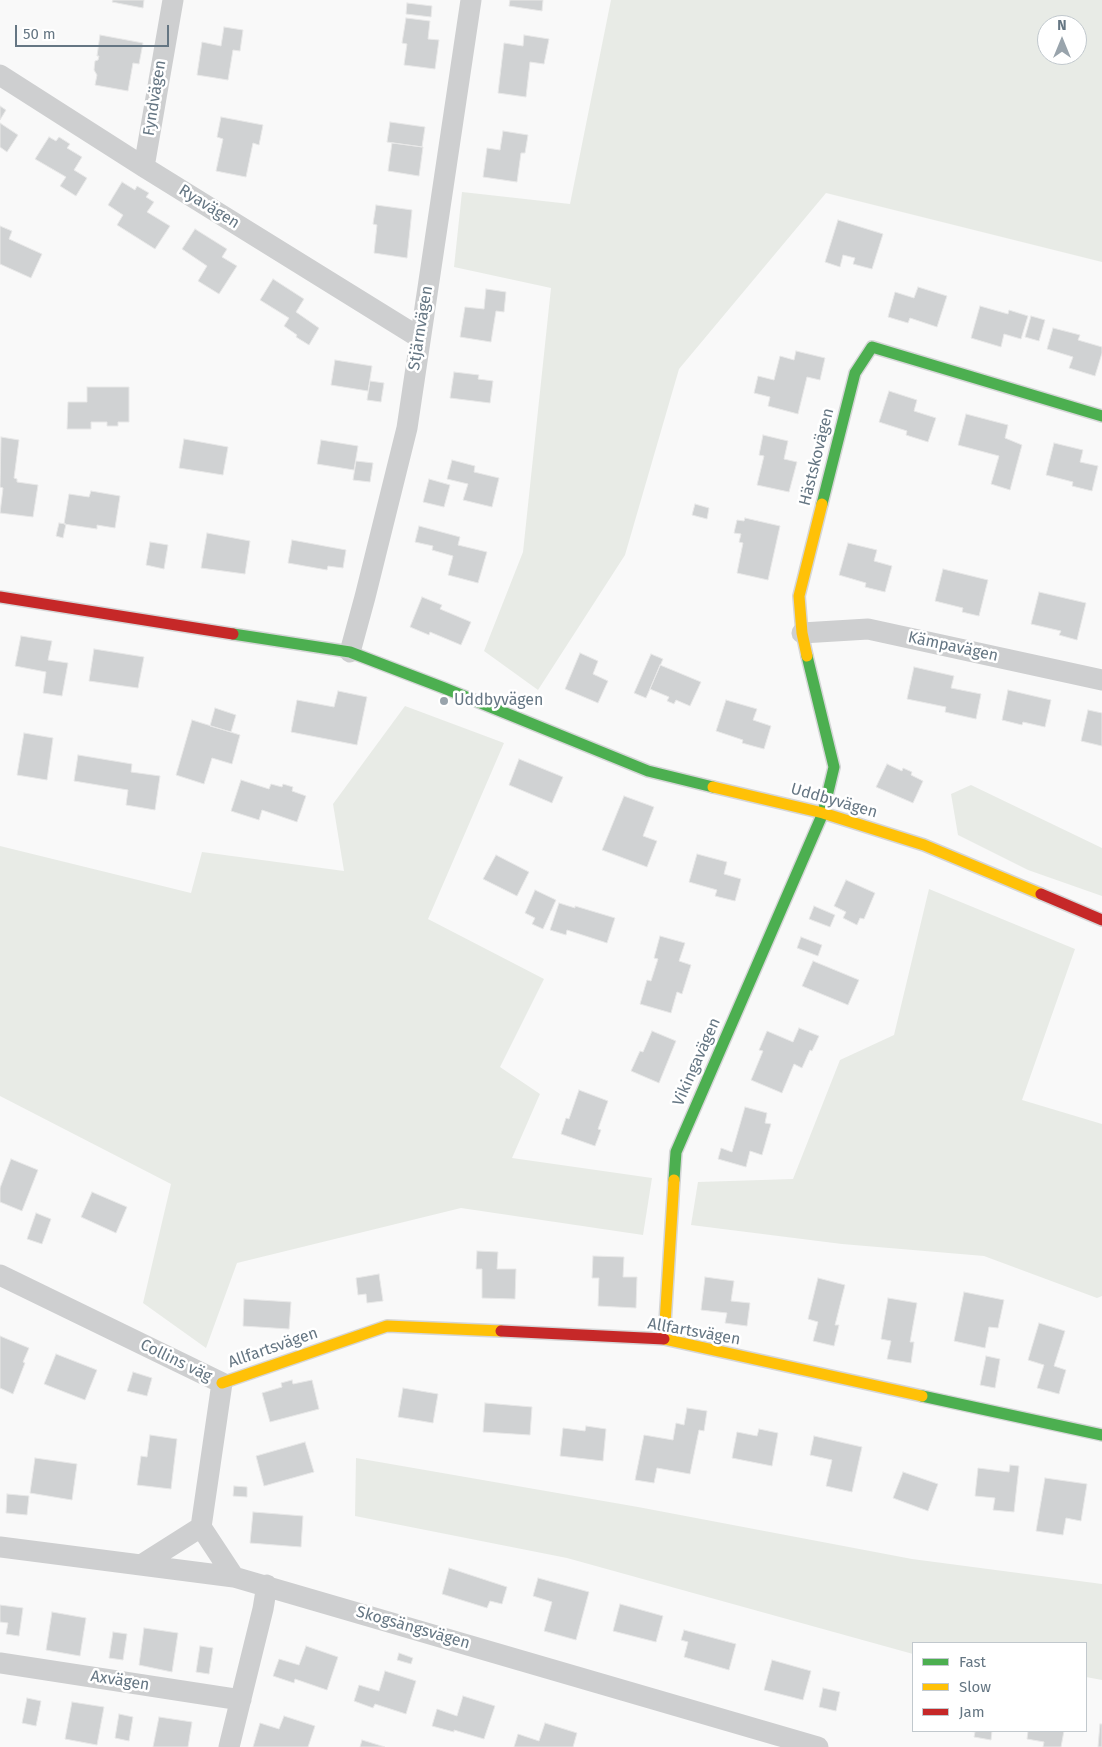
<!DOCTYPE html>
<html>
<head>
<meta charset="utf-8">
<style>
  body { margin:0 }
  #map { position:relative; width:1102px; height:1747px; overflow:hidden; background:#f9f9f9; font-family:"Fira Sans",sans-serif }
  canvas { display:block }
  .legend { position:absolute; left:912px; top:1642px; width:175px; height:90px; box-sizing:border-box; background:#fff; border:1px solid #c1c8cd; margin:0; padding:6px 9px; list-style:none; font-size:15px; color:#657683 }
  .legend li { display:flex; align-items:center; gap:10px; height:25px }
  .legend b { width:25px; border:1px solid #c1c8cd }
  .north { position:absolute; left:1037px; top:15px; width:50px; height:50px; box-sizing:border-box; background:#fff; border:1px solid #c1c8cd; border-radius:50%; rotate:0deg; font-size:14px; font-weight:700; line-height:20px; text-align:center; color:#657683 }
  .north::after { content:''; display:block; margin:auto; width:18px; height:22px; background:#99a4ac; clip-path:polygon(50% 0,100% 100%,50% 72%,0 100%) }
  .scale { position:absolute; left:15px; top:25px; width:154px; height:22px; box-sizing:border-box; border:2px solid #657683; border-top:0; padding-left:6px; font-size:15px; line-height:18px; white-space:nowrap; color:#657683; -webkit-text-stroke:4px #fff; paint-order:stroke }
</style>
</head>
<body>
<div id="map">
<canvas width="1102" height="1747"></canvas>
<ul class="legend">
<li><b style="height:6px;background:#4caf50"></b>Fast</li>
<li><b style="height:6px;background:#ffc107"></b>Slow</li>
<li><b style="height:6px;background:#c62828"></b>Jam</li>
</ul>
<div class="north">N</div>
<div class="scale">50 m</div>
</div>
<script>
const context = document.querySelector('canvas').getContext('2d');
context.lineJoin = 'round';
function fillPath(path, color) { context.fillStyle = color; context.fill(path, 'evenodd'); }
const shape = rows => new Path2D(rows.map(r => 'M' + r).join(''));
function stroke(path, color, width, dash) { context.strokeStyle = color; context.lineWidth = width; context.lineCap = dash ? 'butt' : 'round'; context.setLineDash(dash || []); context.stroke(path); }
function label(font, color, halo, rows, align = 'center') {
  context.font = font + ' "Fira Sans",sans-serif'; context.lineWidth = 5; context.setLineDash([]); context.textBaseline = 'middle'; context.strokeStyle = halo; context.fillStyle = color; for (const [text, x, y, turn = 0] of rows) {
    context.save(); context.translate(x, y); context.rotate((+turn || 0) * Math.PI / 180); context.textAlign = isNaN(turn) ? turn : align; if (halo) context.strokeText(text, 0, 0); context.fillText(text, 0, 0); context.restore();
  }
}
fillPath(shape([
  [611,0,1102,0,1102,262,826,193,679,369,625,555,538,690,484,651,523,552,551,288,454,267,462,192,570,204],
  [1047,25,1077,25,1077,55,1047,55],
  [405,706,504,743,428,919,544,979,500,1067,540,1094,512,1158,652,1178,643,1235,461,1208,237,1263,206,1348,143,1303,171,1184,0,1096,0,846,191,893,202,852,344,871,333,804],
  [971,785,1102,848,1102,896,1028,870,958,835,951,794],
  [929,889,1075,949,1022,1100,1102,1124,1102,1296,1097,1298,984,1256,842,1244,691,1225,698,1182,793,1179,840,1060,894,1035],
  [356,1458,638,1507,912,1559,1102,1584,1102,1680,1086,1677,1086,1643,913,1643,913,1654,567,1558,355,1516]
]), '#e8ebe6');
const building = shape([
  [113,0,144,0,143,8,112,2,113,0],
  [510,0,543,0,542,11,509,6,510,0],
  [407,3,432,6,431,17,406,14,407,3],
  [406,18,430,21,428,39,439,40,435,69,404,65,407,44,402,43,406,18],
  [224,27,243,30,240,51,233,50,228,80,197,75,202,42,221,46,224,27],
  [100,35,143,43,139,64,133,63,128,91,95,85,97,75,94,70,95,61,98,60,99,56,97,56,100,35],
  [524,35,549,39,544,64,530,62,526,97,498,93,504,43,523,46,524,35],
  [0,106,6,110,0,120,0,106],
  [221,117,263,125,259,145,253,143,246,177,216,171,223,139,217,137,221,117],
  [390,122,425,127,422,147,387,142,390,122],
  [0,123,18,135,7,152,0,147,0,123],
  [503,131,528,135,525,153,521,153,517,182,483,177,487,148,500,150,503,131],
  [49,137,56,141,59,137,70,144,67,148,82,157,74,170,87,178,76,196,60,186,66,177,35,159,49,137],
  [392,143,423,147,419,176,388,171,392,143],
  [122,182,135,190,137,186,149,193,146,197,154,202,147,212,170,226,155,249,117,225,123,215,108,205,122,182],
  [376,205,412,210,407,258,374,253,377,225,373,224,376,205],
  [838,220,883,234,872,269,853,264,855,258,843,255,840,267,825,262,838,220],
  [0,226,12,231,9,239,42,254,31,278,0,264,0,226],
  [195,229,227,249,222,257,237,266,219,294,198,281,207,266,182,249,195,229],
  [273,279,304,299,296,312,319,328,309,345,296,337,297,335,284,326,289,318,260,300,273,279],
  [918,287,947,296,937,327,910,318,908,323,888,317,895,292,914,298,918,287],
  [486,289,506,292,504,312,496,311,491,342,460,337,465,307,484,309,486,289],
  [980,306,1008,314,1009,310,1028,316,1021,339,1004,334,1001,347,971,338,980,306],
  [1031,316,1045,320,1039,341,1025,337,1031,316],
  [1053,328,1080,335,1078,340,1102,347,1102,353,1095,376,1069,368,1073,357,1047,349,1053,328],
  [796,351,825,358,820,380,807,377,798,414,768,406,770,397,754,393,758,376,774,380,780,356,794,360,796,351],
  [335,360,372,366,368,391,331,385,335,360],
  [454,372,479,375,478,379,493,381,490,403,450,398,454,372],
  [370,381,384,383,381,402,367,400,370,381],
  [87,387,129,387,129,422,118,422,118,426,107,426,107,422,91,422,91,429,67,429,68,402,87,402,87,387],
  [889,391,917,400,914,411,936,418,928,442,906,435,907,431,879,422,889,391],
  [966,414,1008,425,1005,438,1022,445,1010,490,991,484,999,456,958,445,966,414],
  [763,435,788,441,784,459,797,462,789,492,757,485,764,456,759,455,763,435],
  [1,437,19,440,14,478,17,479,17,482,38,485,33,517,0,513,3,488,0,487,1,437],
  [184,439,228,447,223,475,179,468,184,439],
  [321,440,358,446,354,470,317,464,321,440],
  [1054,443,1083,450,1080,462,1098,466,1092,491,1072,486,1073,482,1046,475,1054,443],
  [452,460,475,466,474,472,499,478,492,507,463,500,468,484,447,479,452,460],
  [356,461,373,463,370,482,353,480,356,461],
  [429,479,450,485,444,507,423,502,429,479],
  [91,491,120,496,115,528,97,525,97,529,64,524,69,494,89,497,91,491],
  [695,504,709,508,707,519,692,515,695,504],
  [745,518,780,526,768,580,737,573,743,543,739,542,741,534,734,533,737,520,744,521,745,518],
  [59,523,66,524,63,538,56,536,59,523],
  [419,526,460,537,458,545,487,552,478,583,448,575,453,556,432,550,433,546,415,542,419,526],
  [207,533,250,541,245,574,201,568,207,533],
  [292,540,346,550,343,568,328,566,327,570,288,563,292,540],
  [150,542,168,545,164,569,146,565,150,542],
  [848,543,877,550,874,561,892,566,885,592,865,587,866,583,839,575,848,543],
  [943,569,988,580,979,616,962,612,963,608,935,601,943,569],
  [1039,592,1086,603,1077,640,1059,635,1061,631,1031,624,1039,592],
  [422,597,442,605,440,609,471,622,461,645,430,632,429,635,410,627,422,597],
  [21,636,52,641,48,660,68,663,62,696,43,693,46,672,15,666,21,636],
  [94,649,144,657,138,688,89,681,94,649],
  [580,653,598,661,593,674,608,681,598,703,565,689,580,653],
  [651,654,663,659,646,698,634,693,651,654],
  [660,665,701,682,690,706,676,700,674,704,667,701,669,697,650,689,660,665],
  [914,667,954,676,951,688,981,694,976,719,945,712,946,707,907,699,914,667],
  [1008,690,1051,700,1045,727,1023,722,1022,725,1002,720,1008,690],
  [338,691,367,697,357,745,291,732,297,700,334,707,338,691],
  [726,700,757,709,753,720,771,726,764,749,742,743,743,740,716,731,726,700],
  [215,708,236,715,231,732,210,726,215,708],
  [1088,710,1102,713,1102,746,1081,741,1088,710],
  [192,720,240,735,232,764,212,758,204,784,176,775,192,720],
  [24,733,53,738,47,780,17,775,24,733],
  [78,755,132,764,131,772,160,776,155,810,126,805,128,790,74,781,78,755],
  [519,759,563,777,552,803,509,785,519,759],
  [887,764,902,771,903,768,912,772,911,775,923,781,913,803,876,787,887,764],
  [241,780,269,789,271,784,282,787,283,784,293,787,292,791,306,796,297,822,262,810,259,820,231,811,241,780],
  [624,796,654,807,643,836,657,841,647,867,602,850,624,796],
  [697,854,727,862,724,874,741,879,735,901,715,896,717,890,689,882,697,854],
  [496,855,529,872,517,896,483,879,496,855],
  [846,880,875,893,864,919,860,918,857,925,843,918,846,912,834,906,846,880],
  [535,890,556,900,543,929,532,924,535,918,525,913,535,890],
  [559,903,575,908,575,906,615,918,607,943,567,930,566,935,550,930,559,903],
  [814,906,835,915,830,927,809,919,814,906],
  [660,936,685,943,679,961,691,965,682,994,677,992,671,1013,640,1004,647,980,651,981,658,959,654,958,660,936],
  [801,937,822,945,818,956,797,948,801,937],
  [813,961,859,980,848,1005,802,986,813,961],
  [799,1028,819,1036,812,1051,810,1050,802,1068,794,1064,782,1093,751,1080,763,1051,759,1050,767,1031,793,1042,799,1028],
  [652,1031,676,1041,659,1083,631,1071,640,1051,643,1052,652,1031],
  [579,1090,608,1101,598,1129,601,1130,595,1146,561,1134,566,1118,569,1119,579,1090],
  [745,1107,767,1113,765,1123,771,1124,762,1155,750,1151,746,1167,718,1159,721,1148,732,1152,745,1107],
  [11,1159,38,1170,22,1211,0,1202,0,1188,11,1159],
  [92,1192,127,1207,116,1233,81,1217,92,1192],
  [36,1213,51,1219,42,1244,27,1239,36,1213],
  [477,1251,498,1252,497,1269,516,1269,515,1299,482,1298,482,1269,476,1269,477,1251],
  [593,1256,624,1257,623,1277,637,1277,636,1308,598,1306,599,1278,592,1278,593,1256],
  [379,1274,383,1301,367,1303,366,1294,358,1295,356,1278,379,1274],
  [705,1277,734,1281,731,1301,750,1303,747,1326,725,1323,727,1313,701,1310,705,1277],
  [818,1278,845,1285,835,1325,839,1325,834,1346,813,1341,818,1322,808,1319,818,1278],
  [964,1292,1004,1300,998,1328,989,1327,985,1348,954,1341,964,1292],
  [888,1298,917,1303,910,1342,914,1342,911,1363,887,1359,891,1341,881,1339,888,1298],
  [244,1299,291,1302,289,1329,243,1326,244,1299],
  [1039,1323,1065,1331,1054,1366,1066,1370,1059,1394,1037,1388,1044,1365,1028,1360,1039,1323],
  [0,1336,29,1348,23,1362,25,1363,13,1394,0,1388,0,1336],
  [56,1354,97,1370,85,1400,44,1384,56,1354],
  [986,1356,1000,1359,995,1388,980,1385,986,1356],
  [133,1372,152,1378,147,1396,127,1391,133,1372],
  [292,1380,293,1384,312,1380,319,1409,270,1422,262,1393,282,1387,281,1383,292,1380],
  [403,1388,438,1394,433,1423,398,1417,403,1388],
  [485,1403,532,1407,530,1435,483,1432,485,1403],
  [687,1408,707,1411,704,1431,699,1430,690,1474,657,1468,654,1483,635,1480,644,1435,673,1440,676,1423,684,1425,687,1408],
  [586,1426,606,1429,603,1461,560,1456,563,1428,585,1431,586,1426],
  [759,1429,778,1433,772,1466,732,1458,737,1432,757,1436,759,1429],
  [150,1435,177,1439,171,1489,137,1485,141,1456,147,1457,150,1435],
  [814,1436,862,1447,852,1492,826,1486,832,1460,810,1455,814,1436],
  [305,1442,314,1472,264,1486,256,1456,305,1442],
  [35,1458,77,1464,72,1500,30,1493,35,1458],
  [1010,1465,1019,1466,1014,1512,993,1510,995,1498,975,1496,978,1468,1009,1472,1010,1465],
  [903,1472,938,1484,928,1511,893,1498,903,1472],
  [1045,1478,1087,1484,1081,1521,1066,1518,1063,1535,1036,1531,1045,1478],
  [234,1486,247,1487,247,1497,233,1496,234,1486],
  [7,1494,29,1496,27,1515,6,1513,7,1494],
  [253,1512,303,1516,301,1547,250,1543,253,1512],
  [449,1568,507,1587,502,1604,490,1601,487,1608,442,1594,449,1568],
  [538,1578,589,1592,576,1640,544,1631,552,1602,533,1596,538,1578],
  [620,1604,663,1616,656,1642,613,1631,620,1604],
  [0,1605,23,1608,19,1636,6,1634,8,1623,0,1622,0,1605],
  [52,1612,86,1618,80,1656,46,1650,52,1612],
  [144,1628,178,1633,172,1672,139,1665,144,1628],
  [684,1630,736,1644,729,1670,684,1657,688,1642,681,1640,684,1630],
  [113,1632,127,1634,123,1660,109,1658,113,1632],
  [200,1646,213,1648,209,1674,196,1672,200,1646],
  [306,1646,338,1657,327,1690,295,1679,294,1683,273,1676,279,1659,299,1665,306,1646],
  [399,1653,413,1658,411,1664,397,1660,399,1653],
  [772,1660,811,1671,803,1700,764,1690,772,1660],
  [385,1671,416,1681,406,1714,375,1704,373,1708,354,1701,359,1685,379,1691,385,1671],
  [823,1688,840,1692,836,1711,819,1707,823,1688],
  [463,1696,495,1706,484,1739,454,1730,454,1732,432,1726,437,1709,457,1716,463,1696],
  [27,1698,41,1701,36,1726,22,1723,27,1698],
  [72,1702,104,1707,97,1745,65,1739,72,1702],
  [119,1714,133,1717,129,1741,115,1738,119,1714],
  [284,1716,315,1726,308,1747,253,1747,260,1723,279,1729,284,1716],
  [159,1717,192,1722,188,1747,153,1747,159,1717],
  [545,1723,577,1733,573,1747,514,1747,518,1734,539,1741,545,1723],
  [1100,1724,1102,1724,1102,1747,1098,1747,1100,1724],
  [967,1731,992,1731,991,1740,974,1737,975,1732,967,1731],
  [1028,1731,1064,1731,1061,1747,1043,1747,1044,1742,1027,1739,1028,1731],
  [362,1740,385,1747,360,1747,362,1740]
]);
fillPath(building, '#d0d2d3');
stroke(building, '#e8e8e8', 1);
const fast = shape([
  [822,504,855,373,872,347,1102,416],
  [233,634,350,652,444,688,648,771,713,787],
  [674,1180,676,1152,823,813,834,767,807,656],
  [922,1396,1102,1435]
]);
const slow = shape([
  [807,656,802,633,799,596,822,504],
  [713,787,823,813,924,845,1041,894],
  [664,1339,674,1180],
  [664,1339,922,1396],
  [222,1383,387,1326,501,1331]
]);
const jam = shape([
  [0,597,233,634],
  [1041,894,1102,920],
  [501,1331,664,1339]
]);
stroke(fast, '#d5d6d7', 14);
stroke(slow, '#d5d6d7', 14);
stroke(jam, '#d5d6d7', 14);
stroke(shape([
  [0,75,144,167,420,338],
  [144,167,173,0],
  [802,633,868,629,1102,680],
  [350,652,365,597,407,428,471,0],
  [0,1275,222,1383,201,1527,141,1565],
  [201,1527,234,1577],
  [0,1547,234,1577,818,1747],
  [0,1663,241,1700],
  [229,1747,263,1609,267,1585]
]), '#cecfd0', 21);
stroke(fast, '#4caf50', 11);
stroke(slow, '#ffc107', 11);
stroke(jam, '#c62828', 11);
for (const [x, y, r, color] of [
  [444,701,5,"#99a4ac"]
]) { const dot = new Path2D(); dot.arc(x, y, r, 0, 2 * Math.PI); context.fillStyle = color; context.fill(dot); stroke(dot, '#fff', 2); }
label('16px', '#657683', '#fff', [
  ["Fyndvägen",155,98,-81],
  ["Ryavägen",209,207,32],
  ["Stjärnvägen",421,328,-81],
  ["Hästskovägen",817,457,-76],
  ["Kämpavägen",953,647,12],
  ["Uddbyvägen",834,801,16],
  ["Vikingavägen",697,1062,-66],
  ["Allfartsvägen",694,1332,10],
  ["Allfartsvägen",273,1348,-19],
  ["Collins väg",176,1361,26],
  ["Skogsängsvägen",413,1628,16],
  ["Axvägen",120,1681,9]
]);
label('16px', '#657683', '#fff', [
  ["Uddbyvägen",454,701]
], 'left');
</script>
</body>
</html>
